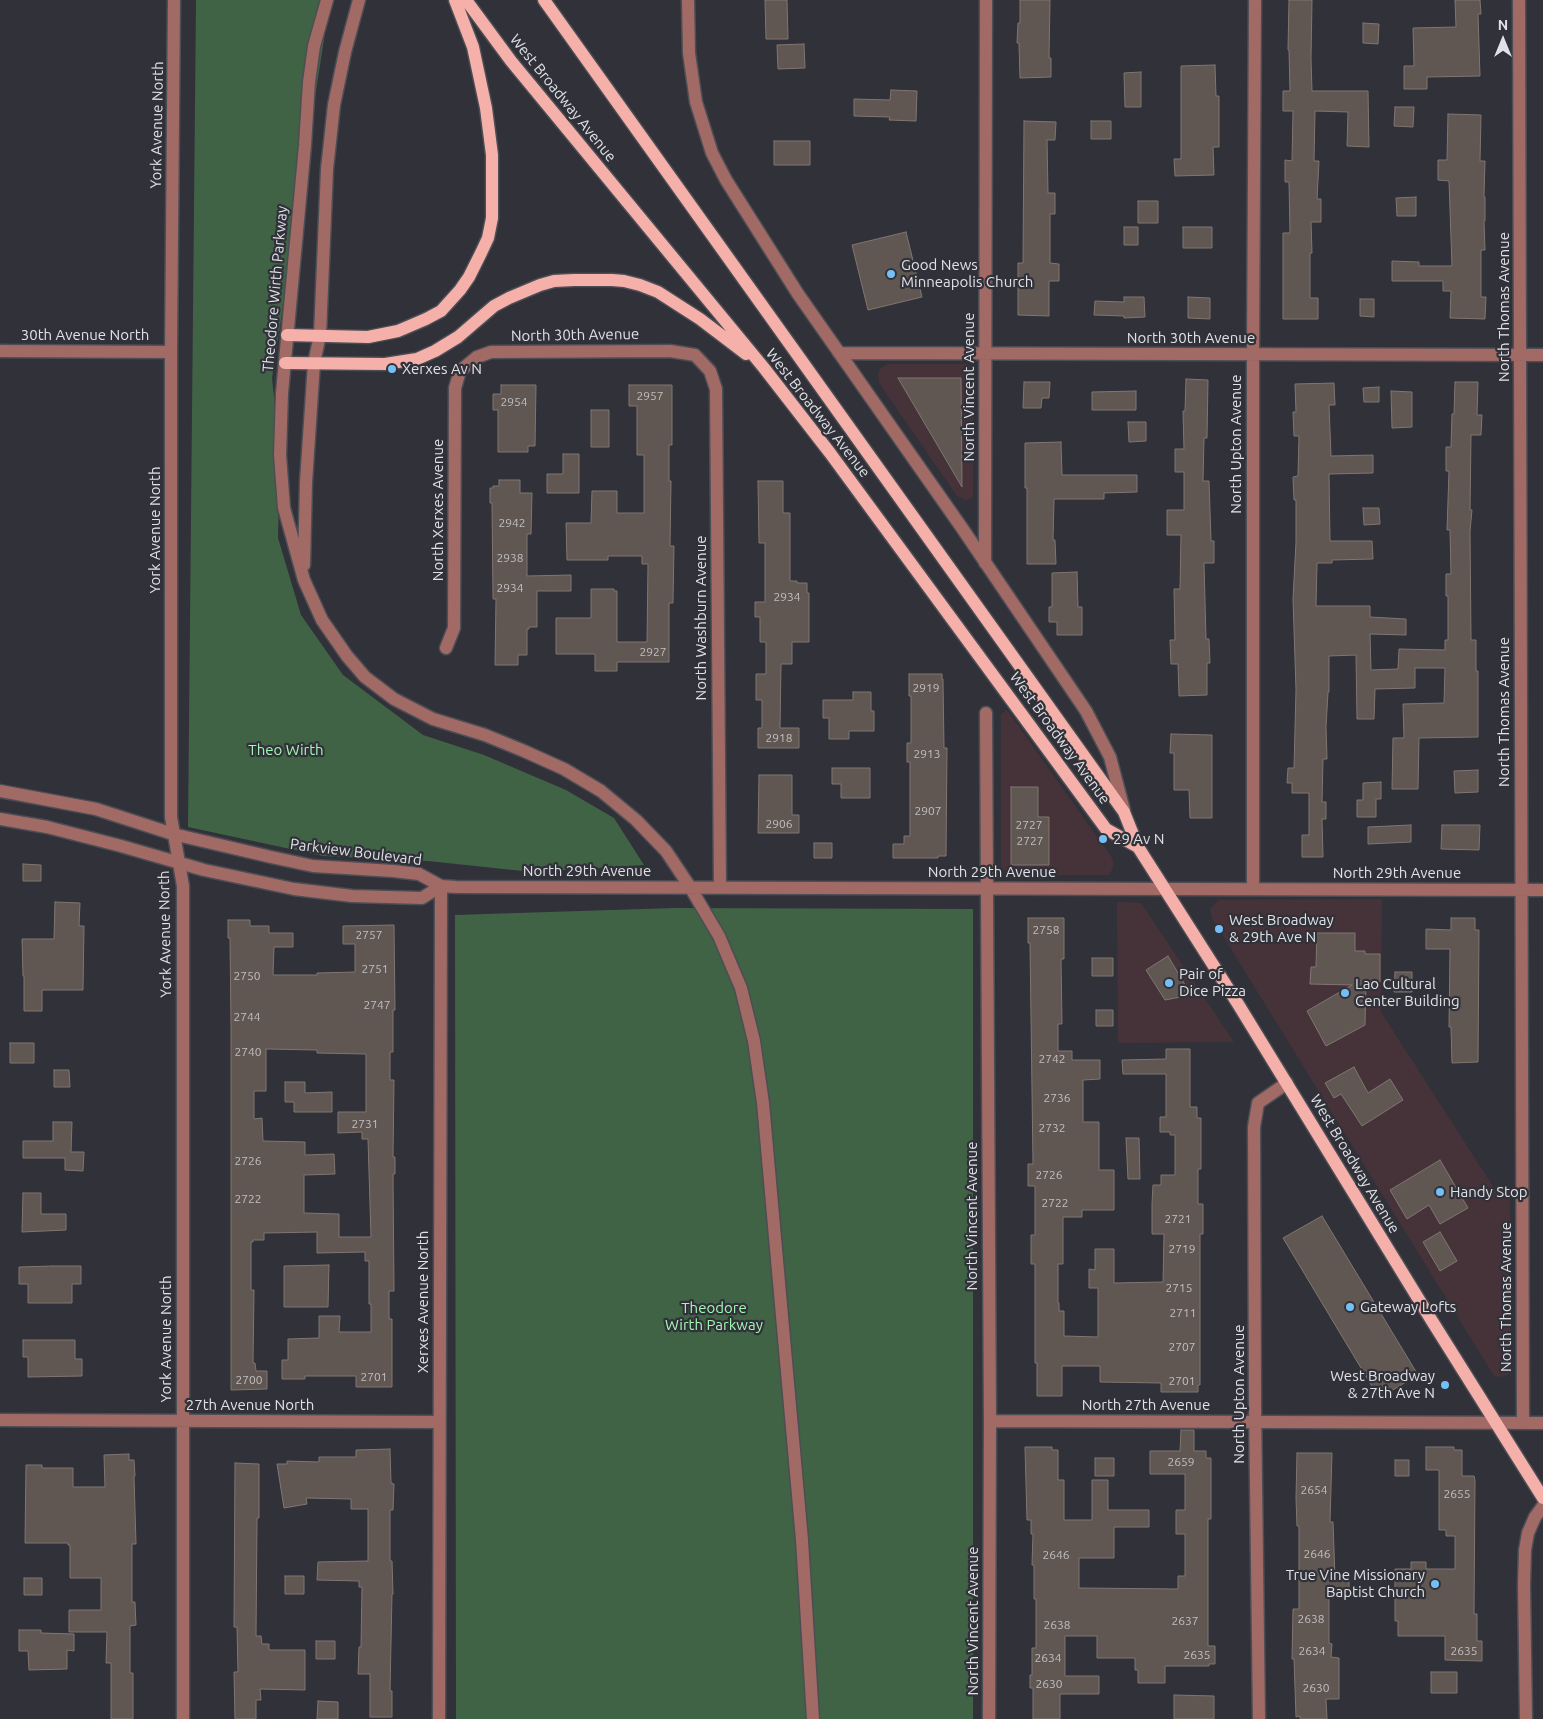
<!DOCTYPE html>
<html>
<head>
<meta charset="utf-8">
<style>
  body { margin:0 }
  #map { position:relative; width:1543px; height:1719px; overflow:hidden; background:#313139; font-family:Ubuntu,sans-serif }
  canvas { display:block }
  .north { position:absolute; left:1478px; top:15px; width:50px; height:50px; -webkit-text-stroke:4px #313139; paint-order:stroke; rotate:0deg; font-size:14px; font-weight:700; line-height:20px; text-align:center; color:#e0e1e6 }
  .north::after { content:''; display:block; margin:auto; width:18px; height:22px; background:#e0e1e6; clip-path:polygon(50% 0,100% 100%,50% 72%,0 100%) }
</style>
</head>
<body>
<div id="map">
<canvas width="1543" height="1719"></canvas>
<div class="north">N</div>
</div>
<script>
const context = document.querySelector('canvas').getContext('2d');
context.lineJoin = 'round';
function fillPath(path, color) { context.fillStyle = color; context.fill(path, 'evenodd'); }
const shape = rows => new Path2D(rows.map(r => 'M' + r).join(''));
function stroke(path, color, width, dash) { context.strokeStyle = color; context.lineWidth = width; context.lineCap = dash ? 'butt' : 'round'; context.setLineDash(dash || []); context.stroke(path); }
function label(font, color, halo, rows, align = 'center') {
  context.font = font + ' Ubuntu,sans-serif'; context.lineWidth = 4.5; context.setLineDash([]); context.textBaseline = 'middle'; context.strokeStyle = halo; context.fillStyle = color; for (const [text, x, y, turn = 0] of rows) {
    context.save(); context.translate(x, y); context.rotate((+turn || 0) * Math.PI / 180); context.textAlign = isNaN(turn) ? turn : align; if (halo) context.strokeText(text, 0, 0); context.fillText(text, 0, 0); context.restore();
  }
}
fillPath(shape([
  [888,364,967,364,971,367,974,375,973,496,970,499,965,500,957,496,879,383,878,373,881,368],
  [1007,710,1110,855,1113,860,1113,868,1109,875,1009,875,1001,868,1001,714],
  [1382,899,1381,1012,1496,1191,1510,1196,1510,1369,1509,1374,1504,1376,1499,1377,1494,1376,1212,918,1210,909,1219,900],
  [1117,902,1141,903,1234,1042,1118,1043]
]), '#46333a');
fillPath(shape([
  [196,0,330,0,272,378,280,455,278,538,301,615,343,675,423,735,484,755,566,790,614,818,644,865,532,872,428,861,323,856,188,827],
  [674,908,973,909,973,1719,456,1719,455,915]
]), '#406346');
const building = shape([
  [765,0,787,0,788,39,766,39,765,0],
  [1020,0,1050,0,1049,58,1051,58,1051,77,1020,78,1019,43,1017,43,1018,23,1020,23,1020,0],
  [1289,0,1312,0,1311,59,1312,91,1368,91,1369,147,1347,146,1348,112,1315,111,1314,161,1319,161,1317,199,1321,199,1321,222,1311,222,1312,253,1310,253,1310,298,1318,298,1318,319,1283,319,1283,233,1290,233,1289,182,1285,182,1285,160,1292,161,1293,111,1283,111,1283,91,1290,91,1289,50,1288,50,1289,0],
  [1455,0,1480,0,1481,14,1478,14,1480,76,1427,77,1427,89,1404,89,1404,66,1414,66,1413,28,1456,27,1455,0],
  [1363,23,1379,24,1378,44,1363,43,1363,23],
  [804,44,805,68,778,69,777,45,804,44],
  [1215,65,1216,96,1219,96,1219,147,1213,147,1214,175,1175,176,1174,159,1181,159,1181,66,1215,65],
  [1141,72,1141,107,1125,107,1124,73,1141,72],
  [891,90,917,91,916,121,889,120,890,117,854,116,854,99,890,100,891,90],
  [1395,107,1414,107,1413,127,1394,126,1395,107],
  [1448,114,1481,115,1480,161,1485,161,1484,197,1485,197,1485,221,1484,221,1485,250,1481,250,1481,297,1486,297,1485,319,1450,318,1451,291,1443,291,1443,281,1392,281,1392,261,1419,262,1419,266,1452,266,1449,181,1438,180,1438,160,1447,160,1448,114],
  [1024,121,1056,122,1055,140,1047,140,1048,193,1055,193,1055,214,1050,214,1050,263,1059,264,1059,281,1049,281,1049,316,1018,315,1018,263,1023,263,1024,121],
  [1091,121,1111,121,1111,139,1091,139,1091,121],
  [774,141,810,141,810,165,774,165,774,141],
  [1416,197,1416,216,1397,216,1396,198,1416,197],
  [1138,201,1158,201,1158,223,1138,223,1138,201],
  [1124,227,1138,227,1138,245,1124,245,1124,227],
  [1183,227,1212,227,1212,248,1183,248,1183,227],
  [906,232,922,297,868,310,852,245,906,232],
  [1124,297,1144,297,1145,317,1124,318,1124,316,1094,315,1095,301,1124,302,1124,297],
  [1188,297,1210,298,1210,319,1188,318,1188,297],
  [1360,299,1374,299,1374,317,1360,316,1360,299],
  [898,378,961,378,962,487,898,378],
  [1186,379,1208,380,1207,438,1204,438,1203,481,1209,481,1211,541,1214,541,1214,563,1204,563,1206,639,1209,639,1210,663,1207,663,1207,695,1179,696,1178,664,1171,664,1170,640,1175,640,1174,589,1180,589,1181,535,1167,535,1167,510,1184,510,1184,472,1175,472,1175,449,1184,449,1183,411,1185,411,1186,379],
  [1024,382,1050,382,1049,398,1042,398,1041,408,1023,408,1024,382],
  [1455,382,1478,382,1477,415,1482,415,1481,435,1471,435,1470,510,1472,510,1470,531,1471,640,1476,640,1476,671,1478,671,1478,737,1419,738,1418,789,1392,789,1393,738,1404,738,1403,704,1444,703,1445,668,1415,668,1415,688,1375,689,1374,719,1357,719,1356,655,1329,656,1329,692,1328,692,1326,727,1327,759,1323,759,1322,802,1326,802,1326,819,1322,819,1323,857,1302,857,1302,835,1309,835,1309,793,1292,793,1292,783,1287,783,1288,768,1294,768,1296,690,1293,599,1296,542,1296,500,1294,500,1293,477,1298,476,1299,436,1294,436,1293,412,1296,412,1295,384,1334,383,1335,405,1329,405,1331,456,1373,455,1373,473,1329,474,1330,541,1372,541,1373,559,1332,560,1332,563,1317,563,1316,606,1370,606,1370,617,1406,619,1406,635,1370,634,1371,670,1398,669,1399,649,1445,650,1445,640,1448,640,1448,596,1446,596,1446,574,1451,574,1450,530,1447,530,1449,471,1446,471,1446,447,1451,447,1452,414,1454,414,1455,382],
  [501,385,536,385,535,446,528,446,528,452,498,452,498,410,493,410,493,394,501,394,501,385],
  [629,385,672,385,672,445,669,445,669,481,671,481,670,546,674,546,673,603,669,603,669,662,617,662,617,671,595,671,595,654,556,654,556,618,591,618,591,589,614,589,614,591,617,591,617,642,647,642,648,564,642,564,642,556,608,556,608,560,567,560,566,523,591,523,592,491,617,491,617,513,644,513,644,455,637,455,637,406,629,406,629,385],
  [1379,387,1379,402,1364,402,1363,388,1379,387],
  [1136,391,1136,410,1092,410,1092,392,1136,391],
  [1391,391,1412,392,1412,427,1392,428,1391,391],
  [591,410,609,410,609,447,591,447,591,410],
  [1128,422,1146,422,1146,441,1129,442,1128,422],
  [1061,442,1062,475,1137,475,1137,492,1104,493,1104,499,1054,499,1053,540,1055,540,1056,564,1027,564,1027,488,1025,488,1025,443,1061,442],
  [563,454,579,454,579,493,547,493,547,474,563,474,563,454],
  [499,480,520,480,520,493,532,493,531,534,527,534,527,576,571,575,571,591,537,591,537,627,529,627,529,629,527,629,527,655,518,655,518,665,495,665,496,599,493,599,492,503,490,503,490,488,493,488,493,486,499,486,499,480],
  [758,481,783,481,783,513,790,513,790,581,797,581,797,583,807,583,807,593,809,593,809,642,792,642,792,664,781,664,780,728,799,728,799,748,758,748,758,728,762,728,762,700,756,700,756,674,766,674,766,642,760,642,760,617,755,617,755,602,765,602,765,543,759,543,758,481],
  [1363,508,1379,508,1380,524,1364,525,1363,508],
  [1077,572,1078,607,1082,607,1082,635,1057,635,1057,622,1049,622,1049,607,1052,607,1052,573,1077,572],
  [909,674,942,674,942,679,943,679,944,748,947,748,946,856,938,856,938,858,893,858,893,844,904,844,904,836,910,836,910,762,907,762,907,743,911,743,911,696,909,696,909,674],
  [853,692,871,692,871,711,874,711,874,731,849,731,849,739,829,739,829,718,823,718,823,700,853,700,853,692],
  [1171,734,1212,735,1212,818,1190,818,1189,790,1174,790,1174,753,1170,753,1171,734],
  [832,768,870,768,870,798,841,798,841,784,832,784,832,768],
  [1478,770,1478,792,1455,793,1454,771,1478,770],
  [759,775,792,775,792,815,799,815,799,833,758,833,759,775],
  [1381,782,1381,799,1376,799,1376,817,1357,817,1357,800,1363,800,1363,783,1381,782],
  [1011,787,1038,787,1038,817,1049,817,1049,865,1011,865,1011,787],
  [1411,825,1411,842,1368,844,1368,827,1411,825],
  [1442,825,1480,825,1479,850,1441,849,1442,825],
  [814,843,832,843,832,858,814,858,814,843],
  [23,864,41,865,41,881,23,881,23,864],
  [55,902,80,903,79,926,84,926,83,990,42,990,42,1011,24,1011,24,976,23,976,22,939,54,939,55,902],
  [1028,918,1064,918,1064,959,1061,959,1062,1024,1058,1024,1058,1051,1072,1051,1072,1060,1100,1060,1100,1079,1083,1080,1083,1122,1099,1122,1099,1170,1114,1170,1114,1210,1082,1210,1082,1217,1063,1217,1063,1264,1058,1264,1058,1303,1059,1303,1059,1311,1064,1311,1064,1336,1098,1337,1098,1288,1089,1288,1089,1269,1095,1270,1095,1249,1114,1249,1114,1283,1163,1282,1164,1234,1152,1234,1152,1204,1153,1185,1161,1185,1161,1175,1175,1175,1175,1135,1170,1135,1170,1132,1160,1132,1160,1117,1166,1117,1166,1074,1123,1074,1122,1060,1166,1059,1166,1049,1190,1049,1190,1107,1197,1107,1197,1118,1201,1118,1201,1169,1198,1169,1198,1204,1203,1204,1203,1234,1200,1234,1200,1385,1198,1385,1198,1392,1161,1392,1161,1383,1100,1382,1100,1366,1062,1366,1062,1396,1037,1396,1037,1363,1035,1363,1035,1264,1031,1264,1031,1235,1035,1235,1035,1186,1028,1186,1028,1164,1033,1164,1030,943,1028,943,1028,918],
  [1451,918,1475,918,1475,930,1479,930,1478,1062,1452,1063,1451,1027,1449,1027,1450,949,1426,949,1426,929,1451,930,1451,918],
  [228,920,250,920,250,926,269,926,269,933,293,933,293,947,274,947,273,975,317,975,317,973,355,972,355,944,343,944,343,926,394,925,395,1010,393,1010,393,1052,390,1052,390,1080,394,1080,393,1157,395,1157,395,1174,393,1174,394,1291,389,1291,389,1319,392,1319,392,1387,356,1387,356,1376,305,1376,305,1379,282,1379,282,1360,288,1360,288,1339,319,1338,319,1316,340,1316,339,1332,371,1332,371,1304,369,1304,369,1261,365,1261,365,1252,317,1253,317,1232,264,1233,264,1240,253,1240,253,1242,251,1242,251,1290,254,1290,253,1363,255,1363,256,1371,267,1371,267,1389,231,1390,231,1024,230,938,228,938,228,920],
  [266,1049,317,1050,317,1053,366,1054,366,1112,338,1112,338,1133,362,1132,362,1139,368,1139,371,1237,339,1237,339,1214,304,1213,304,1175,335,1174,334,1154,305,1155,305,1142,263,1141,262,1118,254,1119,254,1091,266,1091,266,1049],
  [1317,933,1355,933,1355,951,1365,951,1365,954,1380,954,1380,982,1366,982,1365,1025,1326,1046,1307,1011,1352,985,1310,984,1311,967,1316,967,1317,933],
  [1168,956,1191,995,1165,1000,1146,970,1168,956],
  [1092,958,1113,958,1113,976,1092,976,1092,958],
  [1395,972,1412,972,1412,992,1394,992,1395,972],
  [1096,1010,1113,1010,1113,1026,1096,1026,1096,1010],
  [10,1043,34,1043,34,1063,10,1063,10,1043],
  [1354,1067,1368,1093,1390,1079,1403,1100,1362,1126,1341,1094,1334,1098,1325,1083,1354,1067],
  [54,1070,69,1070,70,1087,54,1087,54,1070],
  [285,1082,305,1082,305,1093,332,1092,332,1112,294,1112,294,1102,285,1102,285,1082],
  [53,1122,72,1122,71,1152,84,1152,83,1171,65,1170,65,1158,23,1158,23,1141,53,1141,53,1122],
  [1126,1138,1139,1138,1140,1179,1128,1179,1126,1138],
  [1440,1160,1468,1208,1440,1224,1429,1205,1407,1219,1390,1190,1440,1160],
  [23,1193,41,1193,41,1214,66,1214,66,1230,22,1232,23,1193],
  [1322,1216,1418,1375,1379,1398,1283,1238,1322,1216],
  [1440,1232,1457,1261,1440,1271,1423,1242,1440,1232],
  [329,1265,328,1307,284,1307,284,1266,329,1265],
  [53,1266,81,1266,81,1284,72,1284,72,1303,28,1303,28,1284,19,1284,19,1267,53,1266],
  [23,1340,75,1340,75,1359,82,1359,82,1376,28,1377,28,1357,23,1357,23,1340],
  [1181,1430,1194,1430,1194,1451,1206,1451,1206,1458,1211,1458,1211,1519,1208,1519,1208,1646,1215,1646,1215,1664,1209,1664,1209,1666,1165,1666,1165,1683,1138,1683,1138,1670,1135,1670,1135,1658,1097,1658,1097,1636,1065,1636,1065,1676,1099,1676,1099,1694,1060,1694,1060,1719,1033,1719,1033,1688,1030,1688,1030,1675,1032,1675,1032,1648,1036,1648,1036,1599,1034,1599,1034,1565,1032,1565,1033,1534,1031,1534,1031,1520,1027,1520,1025,1447,1052,1447,1052,1450,1058,1450,1058,1480,1064,1480,1064,1520,1092,1520,1092,1480,1108,1480,1108,1510,1149,1510,1149,1527,1114,1527,1114,1558,1079,1558,1079,1588,1178,1589,1178,1576,1185,1576,1185,1534,1176,1534,1176,1510,1185,1510,1185,1474,1150,1474,1150,1451,1180,1451,1181,1430],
  [1426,1447,1454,1447,1454,1450,1462,1450,1462,1476,1474,1476,1475,1480,1474,1614,1477,1614,1477,1641,1482,1641,1482,1661,1445,1660,1445,1636,1398,1636,1398,1621,1395,1621,1395,1569,1411,1569,1411,1562,1426,1562,1426,1569,1455,1569,1455,1536,1446,1536,1446,1530,1439,1530,1439,1470,1426,1470,1426,1447],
  [390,1449,391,1483,394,1484,393,1510,390,1510,390,1561,392,1561,393,1594,392,1594,390,1691,392,1691,392,1717,370,1717,370,1674,358,1674,359,1647,361,1647,362,1587,359,1587,359,1581,317,1580,318,1562,368,1561,368,1509,351,1509,351,1499,306,1498,307,1504,284,1508,277,1464,287,1464,287,1461,319,1462,319,1457,356,1457,356,1450,390,1449],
  [1297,1453,1332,1453,1330,1522,1333,1522,1335,1578,1349,1578,1349,1592,1333,1592,1333,1598,1329,1598,1329,1643,1332,1644,1331,1657,1339,1658,1339,1699,1326,1699,1327,1719,1300,1719,1300,1716,1296,1717,1294,1659,1292,1659,1293,1609,1299,1609,1299,1526,1297,1526,1296,1498,1297,1453],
  [129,1454,129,1460,134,1460,135,1476,134,1476,136,1544,132,1544,132,1602,135,1602,136,1625,130,1626,130,1673,133,1673,133,1719,111,1719,111,1663,106,1663,107,1632,69,1632,69,1610,101,1610,101,1578,70,1578,70,1545,68,1545,68,1543,25,1543,26,1465,42,1465,42,1468,73,1468,73,1487,105,1487,104,1455,129,1454],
  [1095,1458,1114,1458,1114,1476,1095,1476,1095,1458],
  [1395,1460,1409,1460,1409,1476,1395,1476,1395,1460],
  [235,1463,259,1464,259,1518,257,1518,256,1636,261,1636,262,1644,269,1644,269,1650,305,1650,305,1690,260,1689,261,1700,256,1700,256,1719,235,1719,234,1672,238,1672,237,1627,234,1627,235,1463],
  [285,1576,304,1576,304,1594,285,1594,285,1576],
  [24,1578,42,1578,42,1595,24,1595,24,1578],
  [19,1630,41,1630,41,1633,74,1634,74,1651,67,1650,67,1669,29,1670,28,1651,19,1651,19,1630],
  [316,1641,335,1641,335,1659,316,1659,316,1641],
  [1431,1672,1457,1672,1457,1693,1431,1693,1431,1672],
  [1174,1695,1214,1696,1214,1719,1174,1719,1174,1695],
  [318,1701,338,1702,338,1719,317,1719,318,1701]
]);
fillPath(building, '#605752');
stroke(building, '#807671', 1);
const minor = shape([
  [174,0,171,352,171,817,183,886,183,1719],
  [327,0,314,46,309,82,305,145,282,393,280,455,284,508,304,580,322,620,347,656,365,677,394,699,433,719,485,735,524,751,564,769,601,791,636,820,666,851,690,887,719,936,741,988,754,1041,763,1103,802,1540,813,1719],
  [688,0,689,53,696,102,712,153,726,180,798,294,962,528,1086,711,1110,757,1124,810],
  [1519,0,1523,1423],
  [0,351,171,352],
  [839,353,1543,355],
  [985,563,986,0],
  [304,565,306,482,314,363,320,335,327,169,334,105,345,52,359,0],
  [446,648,454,628,455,388,460,371,477,357,491,352,670,351,695,355,710,371,716,389,720,887],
  [986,713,990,1421,989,1719],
  [0,791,96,809,173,834,271,857,313,866,393,871,419,874,441,886,456,887,1543,890],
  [0,819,47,827,121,846,204,870,294,889,352,896,422,898,441,886],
  [1253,888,1253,355,1255,0],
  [0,1420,439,1422],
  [990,1421,1543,1423],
  [439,1719,441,886],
  [1259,1719,1255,1404,1254,1127,1258,1103,1287,1083],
  [1526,1719,1524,1585,1525,1550,1528,1533,1535,1517,1543,1506]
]);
const major = shape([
  [466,0,511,61,764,368,830,453,1106,829,1138,847],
  [544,0,1124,812,1138,847,1238,1004,1432,1321,1543,1498],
  [287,335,368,337,398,331,426,319,441,311,460,290,469,277,481,253,488,238,492,218,492,155,486,108,473,47,455,0],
  [285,363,385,364,417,359,435,351,458,337,494,306,509,298,540,285,554,281,574,280,612,280,624,281,640,285,658,292,700,319,746,354]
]);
stroke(minor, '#4d4d55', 15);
stroke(major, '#4d4d55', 15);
stroke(minor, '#a16a65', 12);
stroke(major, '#f4b0a9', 12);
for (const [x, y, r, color] of [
  [891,274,5,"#74c0f6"],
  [392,369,5,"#74c0f6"],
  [1103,839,5,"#74c0f6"],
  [1219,929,5,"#74c0f6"],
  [1169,983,5,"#74c0f6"],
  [1345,993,5,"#74c0f6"],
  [1440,1192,5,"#74c0f6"],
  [1350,1307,5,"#74c0f6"],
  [1445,1385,5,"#74c0f6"],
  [1435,1584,5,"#74c0f6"]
]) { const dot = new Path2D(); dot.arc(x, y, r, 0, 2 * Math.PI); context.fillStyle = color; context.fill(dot); stroke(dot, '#313139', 2); }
label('12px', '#c0bec1', null, [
  ["2957",650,396],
  ["2954",514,402],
  ["2942",512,523],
  ["2938",510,558],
  ["2934",510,588],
  ["2934",787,597],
  ["2927",653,652],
  ["2919",926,688],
  ["2918",779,738],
  ["2913",927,754],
  ["2907",928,811],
  ["2906",779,824],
  ["2727",1029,825],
  ["2727",1030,841],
  ["2758",1046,930],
  ["2757",369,935],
  ["2751",375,969],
  ["2750",247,976],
  ["2747",377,1005],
  ["2744",247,1017],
  ["2740",248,1052],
  ["2742",1052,1059],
  ["2736",1057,1098],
  ["2731",365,1124],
  ["2732",1052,1128],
  ["2726",248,1161],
  ["2726",1049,1175],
  ["2722",248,1199],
  ["2722",1055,1203],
  ["2721",1178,1219],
  ["2719",1182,1249],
  ["2715",1179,1288],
  ["2711",1183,1313],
  ["2707",1182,1347],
  ["2701",374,1377],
  ["2700",249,1380],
  ["2701",1182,1381],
  ["2659",1181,1462],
  ["2654",1314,1490],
  ["2655",1457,1494],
  ["2646",1317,1554],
  ["2646",1056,1555],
  ["2638",1311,1619],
  ["2637",1185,1621],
  ["2638",1057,1625],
  ["2634",1312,1651],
  ["2635",1464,1651],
  ["2635",1197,1655],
  ["2634",1048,1658],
  ["2630",1049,1684],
  ["2630",1316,1688]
]);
label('15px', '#e0e1e6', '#313139', [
  ["West Broadway Avenue",563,98,51],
  ["York Avenue North",157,125,-89],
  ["Theodore Wirth Parkway",275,289,-85],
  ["North Thomas Avenue",1504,307,-90],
  ["30th Avenue North",85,335],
  ["North 30th Avenue",575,335,-1],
  ["North 30th Avenue",1191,338],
  ["North Vincent Avenue",969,387,-90],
  ["West Broadway Avenue",818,413,52],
  ["North Upton Avenue",1236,444,-90],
  ["North Xerxes Avenue",438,510,-90],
  ["York Avenue North",155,530,-90],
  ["North Washburn Avenue",701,618,-90],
  ["North Thomas Avenue",1504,712,-90],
  ["West Broadway Avenue",1060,738,54],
  ["Parkview Boulevard",356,852,7],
  ["North 29th Avenue",587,871],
  ["North 29th Avenue",992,872],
  ["North 29th Avenue",1397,873],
  ["York Avenue North",165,934,-91],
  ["West Broadway Avenue",1355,1164,59],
  ["North Vincent Avenue",972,1216,-90],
  ["North Thomas Avenue",1506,1297,-90],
  ["Xerxes Avenue North",423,1302,-90],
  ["York Avenue North",166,1339,-90],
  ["North Upton Avenue",1239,1394,-90],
  ["27th Avenue North",250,1405],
  ["North 27th Avenue",1146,1405],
  ["North Vincent Avenue",973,1621,-90]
]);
label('15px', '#e0e1e6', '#313139', [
  ["Good News",901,265],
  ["Minneapolis Church",901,282],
  ["Xerxes Av N",402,369],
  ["29 Av N",1113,839],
  ["West Broadway",1229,920],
  ["& 29th Ave N",1229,937],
  ["Pair of",1179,974],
  ["Dice Pizza",1179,991],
  ["Lao Cultural",1355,984],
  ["Center Building",1355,1001],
  ["Handy Stop",1450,1192],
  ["Gateway Lofts",1360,1307],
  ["West Broadway",1435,1376,"right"],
  ["& 27th Ave N",1435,1393,"right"],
  ["True Vine Missionary",1425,1575,"right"],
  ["Baptist Church",1425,1592,"right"]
], 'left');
label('15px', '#a1f8b1', '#313139', [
  ["Theo Wirth",286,750],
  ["Theodore",714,1308],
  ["Wirth Parkway",714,1325]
]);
</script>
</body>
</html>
